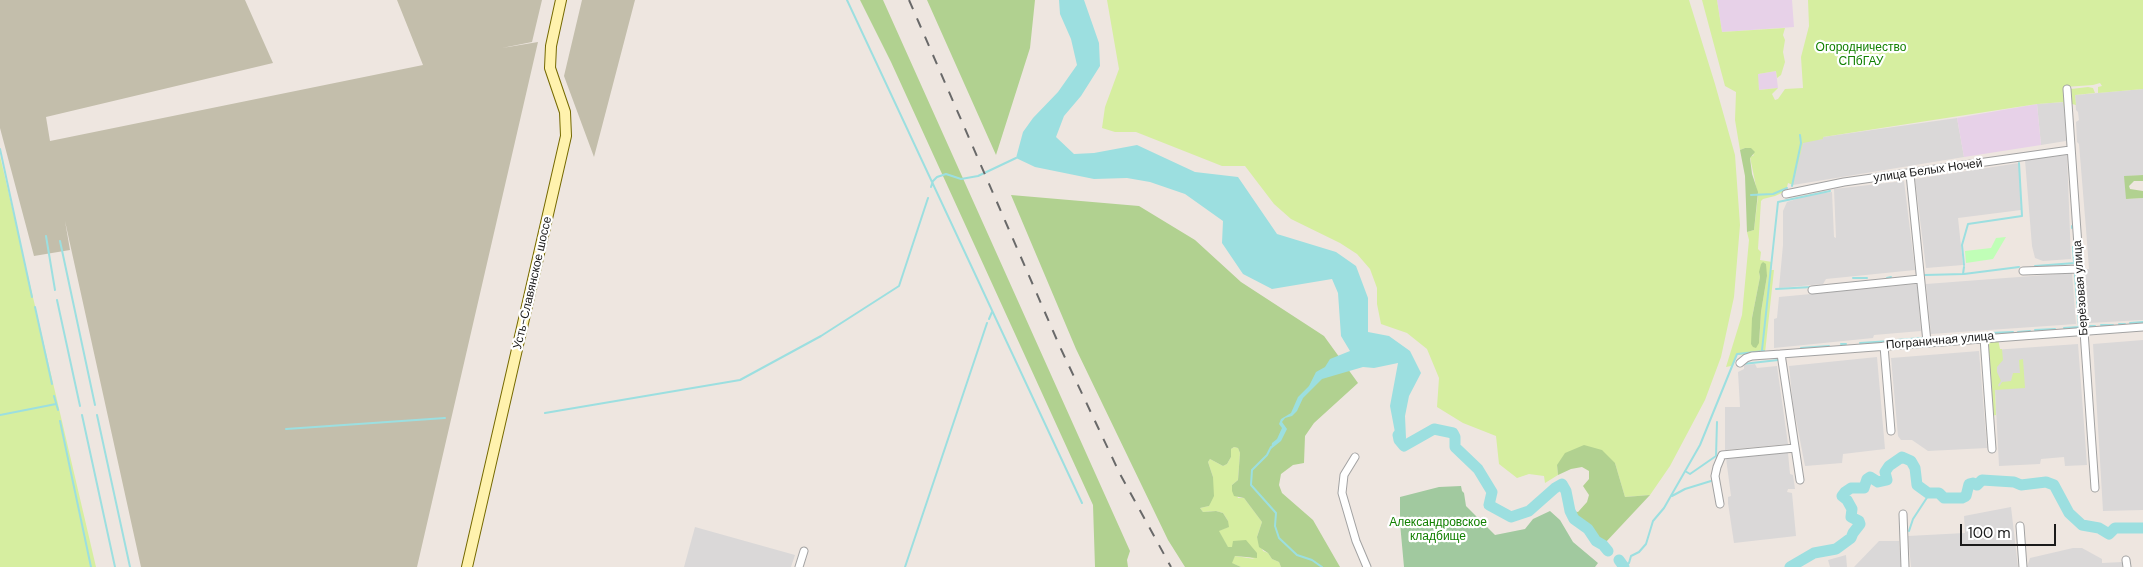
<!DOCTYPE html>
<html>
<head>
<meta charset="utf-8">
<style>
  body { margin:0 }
  #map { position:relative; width:2143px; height:567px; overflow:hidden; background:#eee6e0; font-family:"DM Sans",sans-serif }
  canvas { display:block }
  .scale { position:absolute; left:1960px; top:524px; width:96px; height:22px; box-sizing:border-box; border:2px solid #1b1b1b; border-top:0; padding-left:6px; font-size:15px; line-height:18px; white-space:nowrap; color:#1b1b1b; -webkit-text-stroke:4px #fff; paint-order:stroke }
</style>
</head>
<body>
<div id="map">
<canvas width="2143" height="567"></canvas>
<div class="scale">100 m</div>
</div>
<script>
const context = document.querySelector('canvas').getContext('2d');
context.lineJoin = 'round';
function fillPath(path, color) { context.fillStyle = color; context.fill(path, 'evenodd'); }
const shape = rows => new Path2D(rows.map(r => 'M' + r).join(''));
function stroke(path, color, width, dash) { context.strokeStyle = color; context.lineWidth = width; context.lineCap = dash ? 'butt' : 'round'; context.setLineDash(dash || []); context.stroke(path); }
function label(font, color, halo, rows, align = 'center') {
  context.font = font + ' "DM Sans",sans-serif'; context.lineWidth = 4.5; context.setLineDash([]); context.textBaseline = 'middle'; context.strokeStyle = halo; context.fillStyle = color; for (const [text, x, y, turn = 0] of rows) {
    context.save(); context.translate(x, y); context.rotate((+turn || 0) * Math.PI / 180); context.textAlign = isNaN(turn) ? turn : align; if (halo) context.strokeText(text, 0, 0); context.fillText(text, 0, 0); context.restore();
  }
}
fillPath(shape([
  [2143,89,2143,175,2128,176,2126,199,2143,198,2143,320,2089,323,2085,269,2089,269,2086,229,2079,144,2077,142,2076,122,2079,120,2078,112,2076,110,2075,95],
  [2064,102,2066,141,2041,145,2037,104],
  [1957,118,1964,157,1793,185,1802,142,1822,139,1823,137],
  [2067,155,2071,259,2043,261,2035,258,2032,246,2025,160],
  [2019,163,2021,210,1958,218,1963,265,1926,268,1915,179],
  [1904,181,1915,270,1826,279,1823,284,1779,288,1783,245,1783,211,1787,202,1810,195,1832,192,1834,237,1836,238,1834,189],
  [2072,273,2076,324,1931,334,1926,284],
  [1917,284,1921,331,1874,335,1873,338,1774,348,1774,319,1777,318,1779,297],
  [2143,340,2143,510,2103,511,2093,344],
  [2078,344,2087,465,2065,466,2064,457,2041,459,2040,464,1999,466,1993,350],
  [1979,351,1987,448,1928,451,1912,440,1901,440,1898,436,1891,358],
  [1877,357,1885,449,1843,454,1842,463,1805,466,1793,404,1789,366],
  [1755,364,1757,368,1777,366,1788,444,1725,450,1725,407,1740,407,1738,372,1744,369,1744,365],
  [1788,453,1790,474,1793,475,1795,489,1788,489,1787,492,1792,493,1796,536,1734,543,1728,503,1728,497,1731,496,1726,458],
  [2011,507,2018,567,1911,567,1908,536,1965,533,1964,516],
  [695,527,795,555,791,567,684,567],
  [1879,541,1899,541,1901,567,1854,567],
  [2073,548,2082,548,2102,559,2102,563,2123,562,2124,567,2027,567,2030,558],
  [1846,555,1847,567,1830,567,1828,560]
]), '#dad8d8');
fillPath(shape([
  [1717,0,1792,0,1794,27,1722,32],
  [1776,71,1778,88,1759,90,1757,74],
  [2037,104,2041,145,1964,157,1957,118]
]), '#e7d1e8');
fillPath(shape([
  [0,0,245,0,273,63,46,117,50,141,423,65,397,0,542,0,532,42,502,48,538,42,417,567,141,567,65,221,70,250,34,256,0,128],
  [582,0,635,0,594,157,564,76]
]), '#c3beab');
fillPath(shape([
  [1107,0,1689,0,1715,84,1735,155,1740,225,1734,297,1721,357,1705,400,1670,466,1650,495,1625,497,1615,463,1557,465,1558,475,1545,483,1544,476,1529,474,1517,478,1499,464,1496,436,1463,423,1437,407,1439,378,1427,349,1407,333,1381,324,1377,304,1377,288,1370,269,1357,254,1340,243,1291,219,1274,204,1245,166,1222,166,1136,132,1115,132,1102,128,1105,107,1119,69],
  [1702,0,1717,0,1722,32,1785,28,1783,35,1785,40,1783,52,1785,62,1781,75,1777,78,1776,71,1758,74,1759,90,1778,88,1772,94,1775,100,1778,99,1785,89,1803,88,1801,57,1809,26,1808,0,2143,0,2143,89,2098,93,2098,87,2102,86,2100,83,2093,85,2065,87,2066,107,2064,108,2063,102,2037,104,1823,137,1823,139,1803,143,1793,185,1788,183,1786,191,1775,196,1763,199,1761,201,1758,249,1761,252,1760,260,1772,262,1771,270,1774,270,1765,353,1739,355,1737,353,1734,363,1731,366,1726,367,1742,315,1749,240,1747,232,1754,230,1758,196,1750,157,1754,155,1745,148,1740,150,1735,120,1736,92,1725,86],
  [1759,272,1767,276,1761,312,1759,343,1752,318,1760,277],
  [2088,87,2093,88,2095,93,2075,95,2076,105,2072,104,2071,89],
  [0,156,96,567,0,567],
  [1998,339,2000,349,2002,349,2003,360,1997,367,1997,372,2001,381,1998,385,1999,387,2002,382,2011,381,2013,373,2020,373,2019,360,2023,359,2025,388,1995,390,1996,415,1991,416,1988,344,1989,341],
  [1234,447,1238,448,1240,453,1238,480,1232,485,1238,498,1244,498,1262,522,1257,537,1263,551,1268,553,1272,559,1279,562,1281,567,1241,567,1231,563,1235,556,1255,559,1228,548,1218,531,1228,527,1228,521,1223,513,1216,511,1203,512,1200,508,1209,506,1213,485,1213,477,1208,462,1210,459,1223,466,1227,464,1231,457,1231,449]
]), '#d6eea0');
fillPath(shape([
  [860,0,883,0,1130,551,1127,560,1128,567,1095,567,1093,505,891,62],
  [927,0,1035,0,1030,48,996,155],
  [1745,148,1751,148,1755,152,1750,158,1752,174,1758,192,1754,230,1747,232,1745,176,1740,150],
  [2143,175,2143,181,2134,181,2129,186,2130,189,2143,191,2143,198,2126,199,2124,176],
  [1011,195,1139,206,1195,240,1241,282,1324,336,1358,383,1314,423,1305,436,1304,463,1293,465,1281,474,1279,485,1282,493,1313,520,1340,567,1281,567,1279,562,1272,559,1268,553,1259,547,1257,537,1262,522,1244,498,1234,496,1232,491,1232,485,1238,480,1240,453,1238,448,1234,447,1231,449,1231,457,1227,464,1223,466,1210,459,1208,462,1213,477,1214,496,1209,506,1200,508,1203,512,1216,511,1223,513,1228,521,1229,527,1219,531,1228,547,1232,547,1233,541,1246,540,1257,553,1257,558,1235,556,1232,563,1241,567,1185,567,1168,540,1076,349],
  [1763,262,1766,264,1767,276,1761,312,1759,343,1756,348,1753,347,1751,344,1752,318,1760,277,1759,272,1761,264],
  [1584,445,1602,450,1615,463,1625,497,1650,495,1605,543,1599,540,1589,527,1575,517,1572,511,1578,512,1587,502,1589,495,1583,486,1589,479,1589,471,1582,467,1571,469,1558,475,1557,465,1565,453]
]), '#b1d190');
fillPath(shape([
  [1461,486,1462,491,1464,493,1466,506,1495,535,1525,529,1533,519,1550,511,1560,520,1573,542,1598,563,1595,567,1404,567,1400,523,1400,497,1439,487]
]), '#a1c99f');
fillPath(shape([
  [2006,237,1993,259,1966,263,1965,251,1991,248,1996,238]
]), '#c0feb7');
fillPath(shape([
  [1059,0,1084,0,1099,43,1100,66,1081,96,1064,116,1056,137,1074,154,1094,153,1137,145,1195,172,1238,177,1277,234,1336,252,1356,266,1368,298,1368,332,1389,336,1410,351,1421,373,1409,396,1405,416,1406,438,1404,446,1397,443,1390,406,1398,363,1374,368,1363,367,1322,379,1303,398,1297,411,1292,416,1285,418,1282,422,1287,429,1281,441,1271,449,1272,443,1277,439,1282,428,1279,424,1281,419,1291,413,1298,397,1309,386,1316,372,1325,367,1330,359,1350,351,1341,336,1338,293,1332,279,1272,289,1243,274,1222,243,1223,221,1185,194,1150,182,1127,178,1094,179,1035,167,1016,158,1023,132,1033,118,1058,92,1077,65,1071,39,1060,14]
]), '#9cdfe0');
stroke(shape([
  [847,0,1082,503],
  [0,149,32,297],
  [1792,186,1801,143,1800,135],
  [931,187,933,181,937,177,946,174,961,179,978,176,1016,158],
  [1751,195,1773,194,1787,188],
  [2072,226,2072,228],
  [46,236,55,290],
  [60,241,95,405],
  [2073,247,2074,262],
  [1964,265,1962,245,1968,224,2022,216,2019,163],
  [2035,266,2075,263],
  [1963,274,1964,267],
  [2075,274,2079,327],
  [1925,275,1964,274,2019,267],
  [1853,278,1867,278],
  [1887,278,1891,277],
  [1776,289,1812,287],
  [57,300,80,406],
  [35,307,52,384],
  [989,319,992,312],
  [2130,323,2143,322],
  [2119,324,2125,324],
  [2101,325,2113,325],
  [2090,326,2095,326],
  [2064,328,2079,327],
  [2035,330,2055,329],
  [2018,332,2030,331],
  [1990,333,2013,332],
  [1952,336,1958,336],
  [1964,336,1982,334],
  [1930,338,1946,337],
  [1897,340,1922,338],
  [1860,343,1891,341],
  [1841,344,1846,344],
  [1801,348,1829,346],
  [1762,350,1778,202,1830,191],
  [1743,364,1778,360],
  [54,396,58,410],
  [545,413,740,380,821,336,899,286,928,198],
  [0,415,56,404],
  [82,415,115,567],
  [97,415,130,567],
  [60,421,91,567],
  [286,429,445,418],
  [1271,447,1267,455,1252,470,1251,485,1276,513,1275,526,1279,538,1297,555,1312,560,1322,567],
  [1685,471,1690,474,1716,456,1717,422],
  [1672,496,1685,489,1711,481],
  [1909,531,1913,519,1930,493],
  [1623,566,1629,563,1631,556,1639,552,1646,544,1653,521,1664,508,1700,445,1737,354,1764,351],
  [905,567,987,323]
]), '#9cdfe0', 2);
stroke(shape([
  [1398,435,1399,440,1404,446,1434,429,1453,433,1455,437,1455,447,1478,469,1492,492,1489,505,1511,517,1529,511,1555,488,1562,484,1566,491,1570,511,1574,519,1588,529,1596,541,1603,545,1608,551],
  [1619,560,1624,567],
  [1790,567,1814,553,1836,549,1851,538,1853,533,1860,524,1859,521,1851,517,1852,509,1847,500,1842,496,1845,492,1851,488,1864,488,1867,479,1870,477,1878,482,1887,480,1885,472,1889,466,1902,457,1911,461,1915,468,1917,485,1928,493,1939,493,1944,498,1962,498,1966,496,1969,484,1973,483,1977,485,1982,480,2014,482,2021,485,2046,482,2054,485,2069,513,2082,525,2099,528,2109,534,2115,528,2143,528]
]), '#9cdfe0', 11);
const street = shape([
  [2067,89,2095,488],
  [1910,174,1927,342],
  [1786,194,1844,182,2070,150],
  [2023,271,2079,269],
  [1812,290,1920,279],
  [1984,338,1992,449],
  [1884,346,1891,431],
  [1781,354,1800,480],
  [1740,363,1746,358,1752,356,1781,354,2143,327],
  [1355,457,1344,475,1342,493,1356,541,1367,567],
  [1720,504,1715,476,1717,467,1722,455,1795,448],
  [1903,514,1905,567],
  [2020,526,2023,567],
  [2126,560,2127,567],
  [799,567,804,551]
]);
const secondary = shape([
  [467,567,566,136,565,112,550,68,551,46,561,0]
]);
stroke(street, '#a2a2a2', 9);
stroke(secondary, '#756900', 12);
stroke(street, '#fff', 7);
stroke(secondary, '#fff2ad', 10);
stroke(shape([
  [909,0,1060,347,1120,474,1171,567]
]), '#696969', 2, [10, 10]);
label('12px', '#128102', '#fff', [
  ["Огородничество",1861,48],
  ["СПбГАУ",1861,62],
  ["Александровское",1438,523],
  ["кладбище",1438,537]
]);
label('12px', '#1b1b1b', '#fff', [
  ["улица Белых Ночей",1928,171,-8],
  ["Усть-Славянское шоссе",533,283,-77],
  ["Берёзовая улица",2081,288,-94],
  ["Пограничная улица",1940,341,-5]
]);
</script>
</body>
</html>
